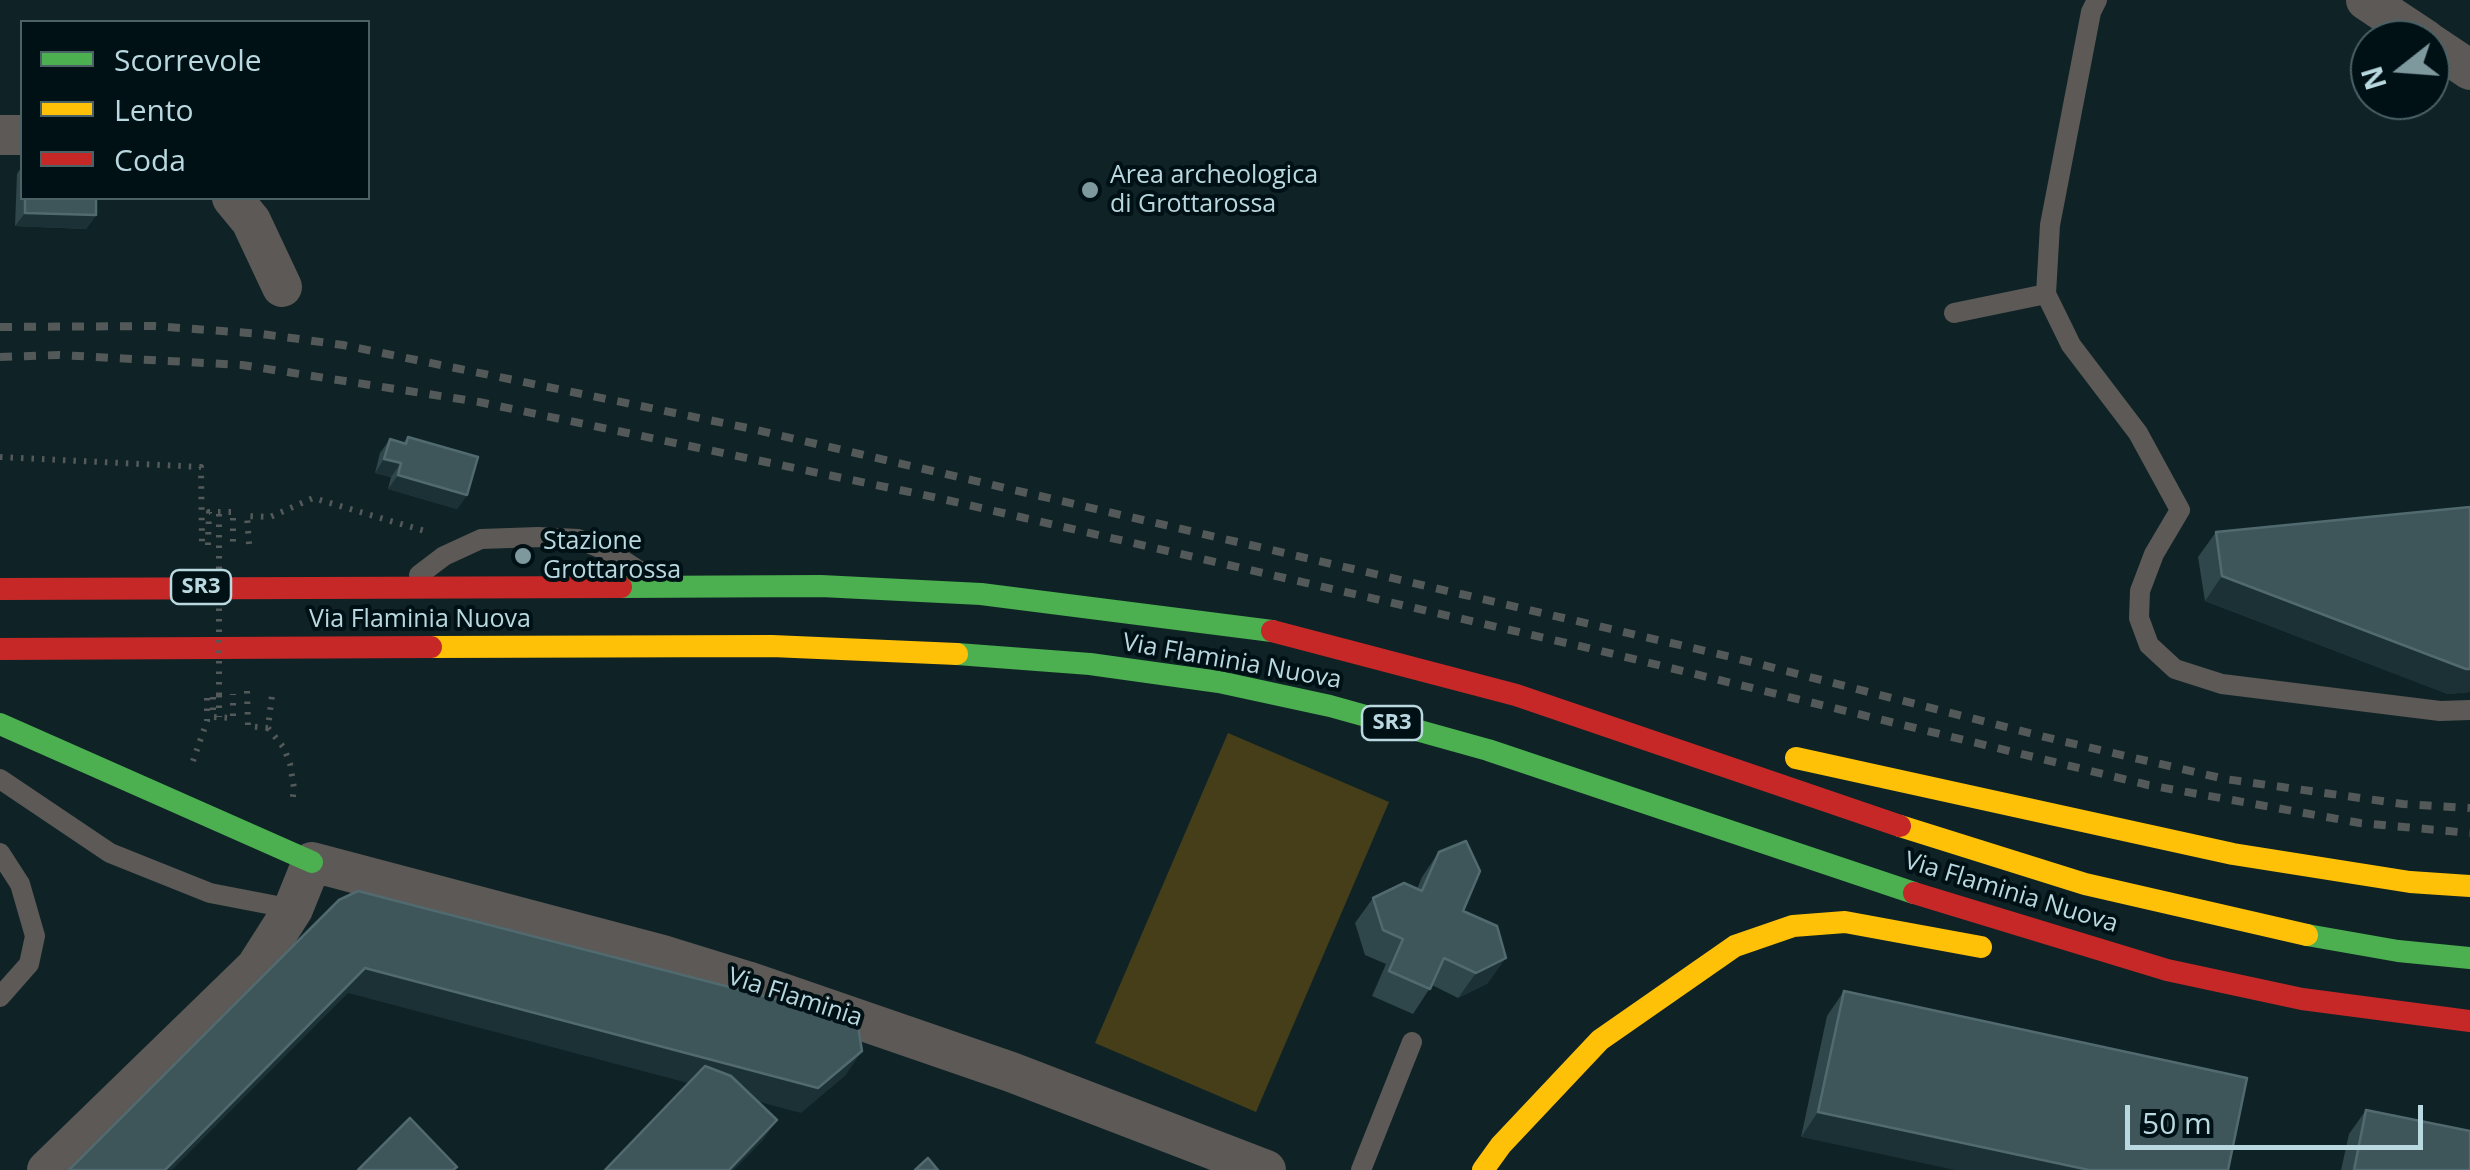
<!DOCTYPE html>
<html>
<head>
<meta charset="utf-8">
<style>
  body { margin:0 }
  #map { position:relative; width:2470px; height:1170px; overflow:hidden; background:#0f2326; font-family:"Open Sans",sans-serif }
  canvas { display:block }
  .legend { position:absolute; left:20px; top:20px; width:350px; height:180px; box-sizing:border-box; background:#001116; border:2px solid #4a6166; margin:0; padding:12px 18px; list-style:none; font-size:30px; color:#b9d8df }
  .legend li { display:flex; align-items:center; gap:20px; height:50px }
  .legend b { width:50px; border:2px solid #4a6166 }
  .north { position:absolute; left:2350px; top:20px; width:100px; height:100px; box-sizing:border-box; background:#001116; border:2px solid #4a6166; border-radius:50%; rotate:253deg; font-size:28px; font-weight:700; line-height:40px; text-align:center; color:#b9d8df }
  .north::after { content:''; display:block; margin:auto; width:35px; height:45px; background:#7e999e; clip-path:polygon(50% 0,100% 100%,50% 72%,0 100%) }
  .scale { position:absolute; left:2125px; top:1105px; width:298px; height:45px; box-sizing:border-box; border:5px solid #b9d8df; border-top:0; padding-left:12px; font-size:30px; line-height:35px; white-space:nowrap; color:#b9d8df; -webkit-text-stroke:8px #001116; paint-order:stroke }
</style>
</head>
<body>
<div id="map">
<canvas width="2470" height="1170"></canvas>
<ul class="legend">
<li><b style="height:12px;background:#4caf50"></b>Scorrevole</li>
<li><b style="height:12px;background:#ffc107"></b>Lento</li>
<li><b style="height:12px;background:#c62828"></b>Coda</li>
</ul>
<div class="north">N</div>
<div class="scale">50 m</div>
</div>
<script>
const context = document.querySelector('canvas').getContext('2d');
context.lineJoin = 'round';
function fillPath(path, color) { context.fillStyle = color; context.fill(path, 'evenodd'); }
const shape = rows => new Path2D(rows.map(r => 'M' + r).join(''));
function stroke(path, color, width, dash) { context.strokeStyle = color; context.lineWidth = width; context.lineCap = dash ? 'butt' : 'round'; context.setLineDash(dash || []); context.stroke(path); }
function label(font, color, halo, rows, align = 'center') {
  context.font = font + ' "Open Sans",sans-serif'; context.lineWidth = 8; context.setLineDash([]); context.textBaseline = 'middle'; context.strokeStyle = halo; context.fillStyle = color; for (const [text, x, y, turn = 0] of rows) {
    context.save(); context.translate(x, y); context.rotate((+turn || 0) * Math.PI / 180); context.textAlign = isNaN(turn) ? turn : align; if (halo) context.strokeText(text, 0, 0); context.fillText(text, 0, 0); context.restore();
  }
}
fillPath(shape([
  [1228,733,1389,802,1256,1112,1095,1043]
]), '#453e19');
stroke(shape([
  [0,457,201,467,202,545],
  [249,544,247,516,270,517,313,498,428,532],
  [208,545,209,512,233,512,233,543],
  [247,691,248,726,268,728,272,695],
  [219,695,219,717],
  [268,728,284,748,290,764,294,788,292,804],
  [193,761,207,721,207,697,213,696,213,717,233,718,233,694]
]), '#54595a', 6, [2.5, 8]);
stroke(shape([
  [2097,0,2091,12,2050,225,2046,294,2071,345,2138,433,2180,510,2154,554,2140,591,2139,618,2149,645,2175,669,2222,684,2440,711,2470,710],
  [1954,313,2046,294],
  [419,575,444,556,481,539,538,537,578,539,610,552,641,572],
  [0,779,110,853,210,893,293,909],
  [0,853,20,884,35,936,29,964,0,997],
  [1361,1170,1412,1042]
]), '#5c5956', 20);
stroke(shape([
  [2366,0,2426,40],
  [2430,43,2470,70],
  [0,135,22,135],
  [232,198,251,221,282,287],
  [47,1170,256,967,293,909,312,862,663,955,747,981,1011,1072,1266,1170]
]), '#5c5956', 40);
stroke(shape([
  [621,587,821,586,981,594,1272,631],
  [957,654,1090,664,1219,682,1330,706,1488,750,1914,893],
  [0,724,312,862],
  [2307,935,2398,951,2470,958]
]), '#4caf50', 22);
stroke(shape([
  [431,647,772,646,957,654],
  [1796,758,2233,854,2410,882,2470,886],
  [1900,826,2085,884,2307,935],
  [1483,1170,1501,1145,1600,1040,1735,946,1793,926,1845,922,1981,947]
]), '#ffc107', 22);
stroke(shape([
  [0,589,621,587],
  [1272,631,1516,695,1900,826],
  [0,649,431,647],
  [1914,893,2167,970,2302,999,2470,1021]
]), '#c62828', 22);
stroke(shape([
  [0,327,154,326,262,334,343,345,748,428,1731,657,2057,740,2225,779,2403,804,2470,808],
  [0,357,59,355,242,365,479,402,938,498,1601,651,2148,785,2360,823,2470,833]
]), '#535959', 8, [12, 12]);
stroke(shape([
  [219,695,219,512]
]), '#54595a', 6, [2.5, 8]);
fillPath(shape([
  [22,166,22,198,96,198,96,215,86,229,15,226,17,174],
  [408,437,467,495,457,509,388,489,391,477,375,473,380,453,390,439,403,443],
  [2470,507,2470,692,2448,694,2205,601,2198,557,2216,532],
  [1439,852,1463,911,1488,983,1458,998,1432,985,1413,1014,1372,996,1386,964,1365,955,1355,923,1373,898,1417,889,1422,877],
  [1844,991,2247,1078,1801,1137,1827,1016],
  [2366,1110,2470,1170,2341,1170,2349,1134]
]), '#2f464a');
fillPath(shape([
  [25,213,96,215,86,229,15,226],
  [384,459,401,463,391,477,375,473],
  [398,475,467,495,457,509,388,489],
  [2222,576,2470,669,2470,692,2448,694,2205,601],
  [1506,958,1488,983,1458,998,1476,973],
  [365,968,862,1051,845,1076,801,1113,348,993,172,1170,165,1170],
  [1818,1112,2089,1170,1955,1170,1801,1137],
  [777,1120,763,1140,734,1170,729,1170]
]), '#1c3135');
const building = shape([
  [25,198,96,198,96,215,25,213,25,198],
  [408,437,478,457,467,495,398,475,401,463,384,459,390,439,406,444,408,437],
  [2470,507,2470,669,2466,669,2222,576,2216,532,2470,507],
  [1466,841,1480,871,1463,911,1497,926,1506,958,1476,973,1444,958,1430,989,1389,971,1403,939,1383,930,1373,898,1404,883,1422,891,1439,852,1466,841],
  [358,891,857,1020,862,1051,818,1088,365,968,165,1170,69,1170,339,900,358,891],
  [1844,991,2247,1078,2228,1170,2089,1170,1818,1112,1844,991],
  [705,1066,731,1076,777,1120,729,1170,605,1170,705,1066],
  [2366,1110,2470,1131,2470,1170,2354,1170,2366,1110],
  [410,1118,457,1167,453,1170,358,1170,410,1118],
  [928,1158,938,1170,915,1170,928,1158]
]);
fillPath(building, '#3e565a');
stroke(building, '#516a6f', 2.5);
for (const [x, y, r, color] of [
  [1090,190,10,"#7e999e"],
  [523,556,10,"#7e999e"]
]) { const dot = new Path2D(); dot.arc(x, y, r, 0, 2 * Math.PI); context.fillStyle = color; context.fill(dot); stroke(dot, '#001116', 4); }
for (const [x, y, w] of [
  [201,587,60],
  [1392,723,60]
]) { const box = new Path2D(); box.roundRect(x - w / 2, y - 17, w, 34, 8); context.fillStyle = '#001116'; context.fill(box); stroke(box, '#b9d8df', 2.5); }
label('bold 22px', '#b9d8df', null, [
  ["SR3",201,587],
  ["SR3",1392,723]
]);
label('25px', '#b9d8df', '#001116', [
  ["Area archeologica",1110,176],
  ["di Grottarossa",1110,205],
  ["Stazione",543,542],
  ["Grottarossa",543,571]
], 'left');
label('25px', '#b9d8df', '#001116', [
  ["Via Flaminia Nuova",420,620],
  ["Via Flaminia Nuova",1232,662,10],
  ["Via Flaminia Nuova",2011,893,17],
  ["Via Flaminia",795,998,18]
]);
</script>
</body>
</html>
